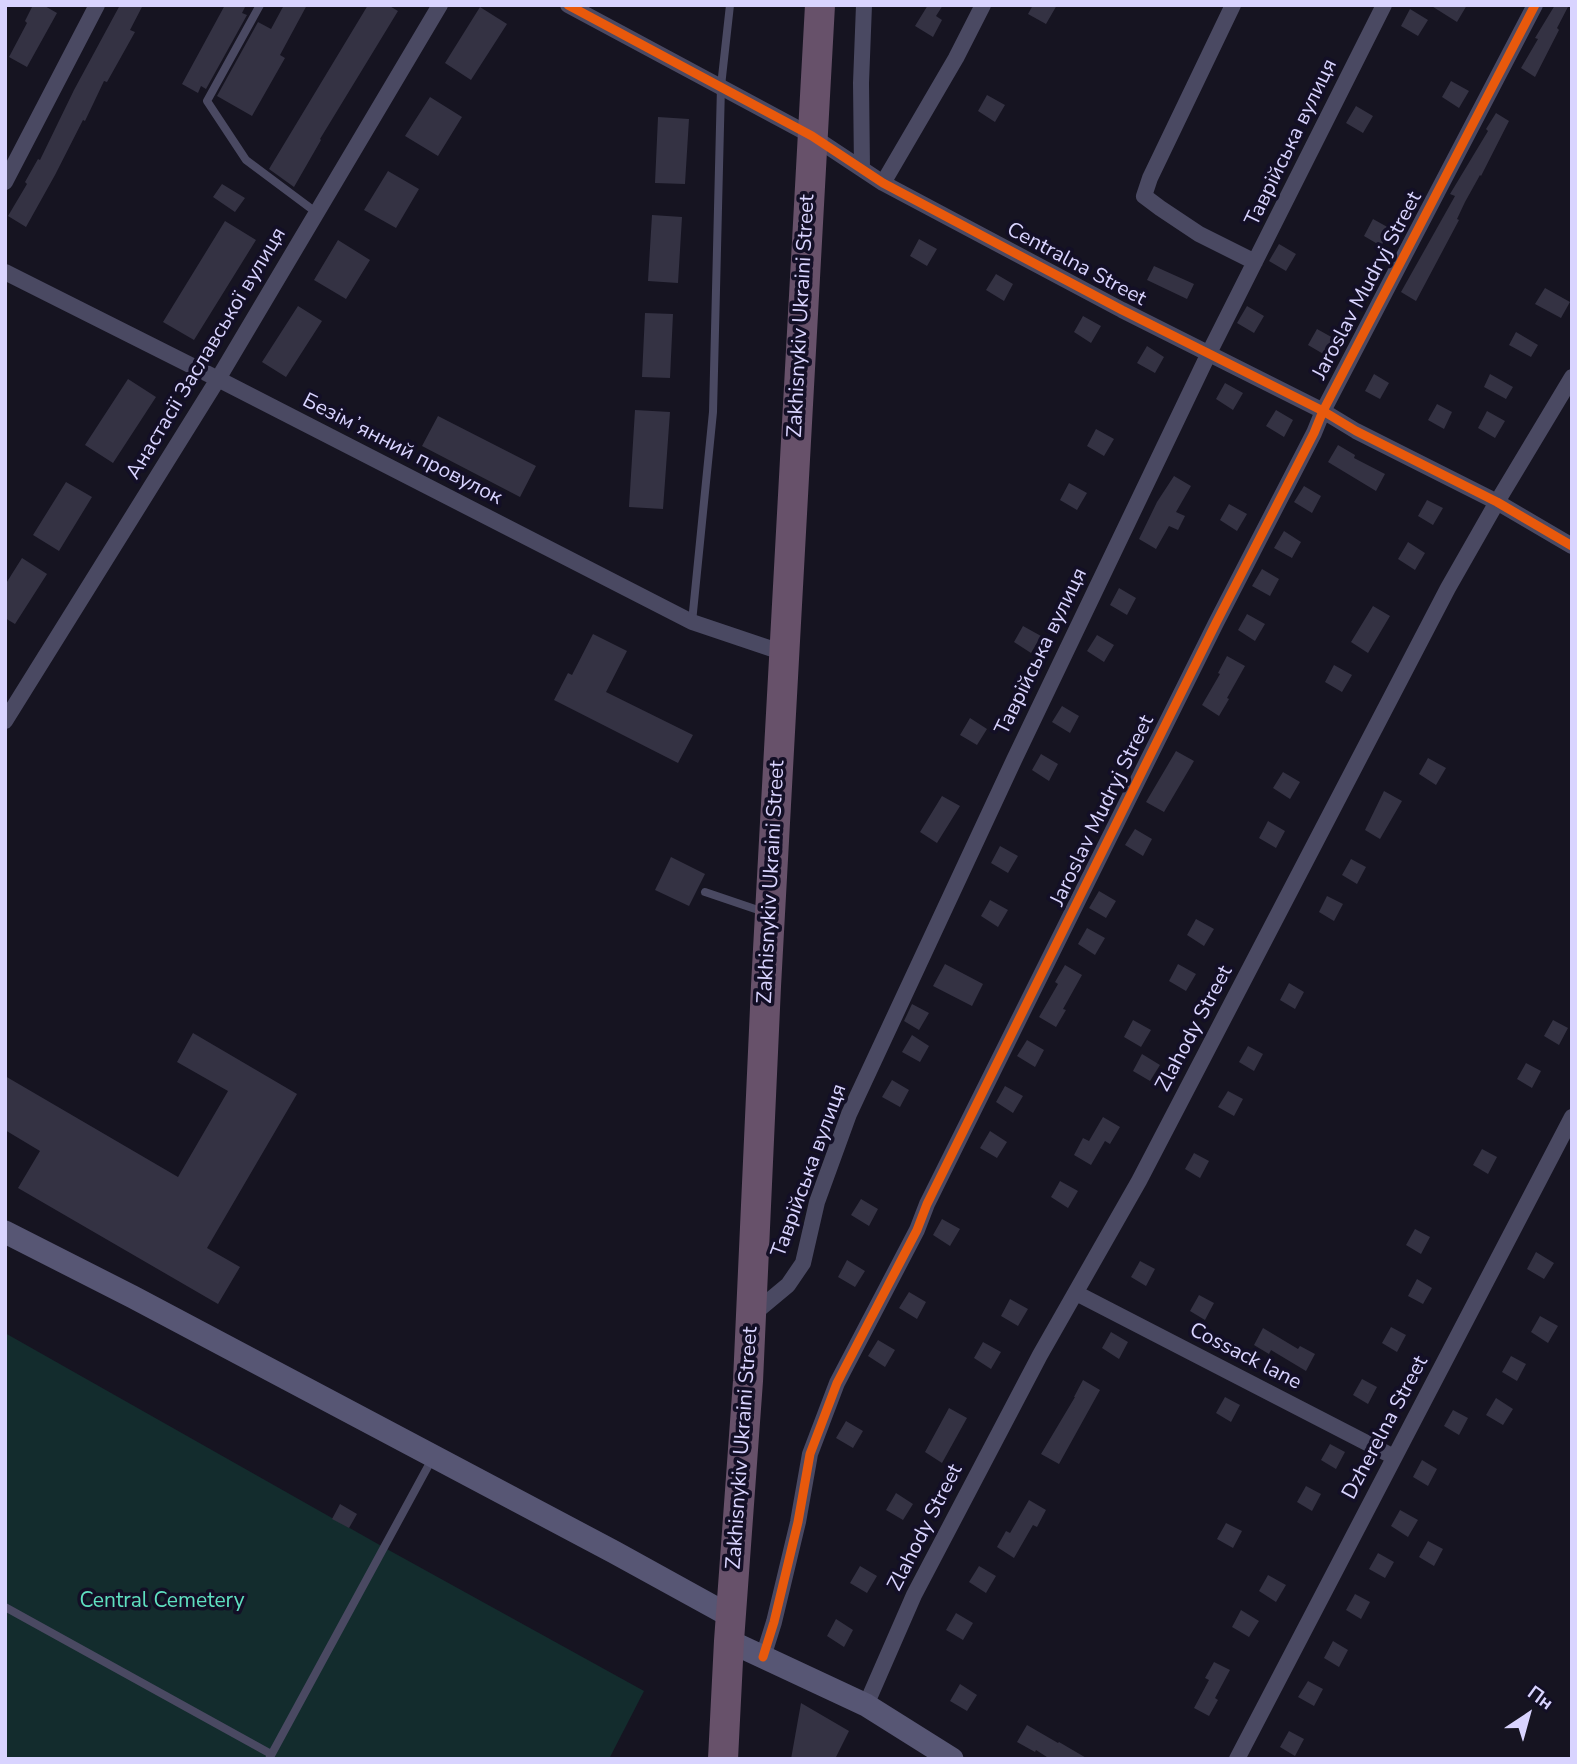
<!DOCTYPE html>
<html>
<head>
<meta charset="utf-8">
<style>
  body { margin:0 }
  #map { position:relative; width:1577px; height:1764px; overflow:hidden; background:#161421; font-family:"Nunito Sans",sans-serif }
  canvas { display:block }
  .frame { position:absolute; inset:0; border:7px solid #d9d4ff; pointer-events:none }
  .north { position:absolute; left:1493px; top:1680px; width:70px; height:70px; -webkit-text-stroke:5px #130f26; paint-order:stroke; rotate:36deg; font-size:19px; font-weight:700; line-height:28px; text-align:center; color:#d9d4ff }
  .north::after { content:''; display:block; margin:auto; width:24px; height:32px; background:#d9d4ff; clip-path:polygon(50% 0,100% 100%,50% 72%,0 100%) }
</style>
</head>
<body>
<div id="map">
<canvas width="1577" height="1764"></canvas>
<div class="frame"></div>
<div class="north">Пн</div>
</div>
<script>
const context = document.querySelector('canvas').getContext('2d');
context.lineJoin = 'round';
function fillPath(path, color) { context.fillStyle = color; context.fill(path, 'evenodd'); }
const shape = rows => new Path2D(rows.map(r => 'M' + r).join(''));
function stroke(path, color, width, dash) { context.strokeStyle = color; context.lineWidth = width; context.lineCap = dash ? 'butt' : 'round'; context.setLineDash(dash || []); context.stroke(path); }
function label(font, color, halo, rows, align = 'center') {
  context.font = font + ' "Nunito Sans",sans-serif'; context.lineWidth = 7; context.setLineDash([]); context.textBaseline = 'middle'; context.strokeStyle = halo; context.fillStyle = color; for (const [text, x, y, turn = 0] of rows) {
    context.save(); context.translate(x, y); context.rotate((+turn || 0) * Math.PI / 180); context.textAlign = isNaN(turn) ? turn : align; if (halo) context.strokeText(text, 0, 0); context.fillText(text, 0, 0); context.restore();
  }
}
fillPath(shape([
  [5,1333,385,1548,644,1691,609,1759,5,1759]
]), '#132c2d');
fillPath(shape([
  [33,5,43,5,57,13,27,67,9,57,27,23,25,21],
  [120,5,143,5,130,30,135,32,107,82,104,81,85,121,83,120,55,175,26,227,8,216,27,184,25,182,38,159,40,160,74,90],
  [225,5,246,5,242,13,247,15,206,89,201,86,198,93,182,84],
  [284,5,307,5,280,55,285,58,252,116,217,96,258,22,271,29],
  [368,5,388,5,398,11,320,139,321,140,294,187,269,169],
  [928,5,943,5,936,16,942,20,933,37,915,26],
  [1033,5,1057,5,1046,24,1028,14],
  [1430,5,1467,5,1457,22],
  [1555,5,1569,5,1557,28,1559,30,1535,77,1521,68,1538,39,1535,38],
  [480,7,507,24,471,80,445,63],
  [1410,9,1428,20,1418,36,1401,26],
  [1451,81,1469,91,1459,108,1442,97],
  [987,95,1005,105,995,122,978,111],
  [430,97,462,117,438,156,405,136],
  [1356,106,1373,116,1363,133,1346,123],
  [1496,113,1509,121,1481,176,1480,175,1465,202,1457,219,1459,220,1416,301,1401,292,1455,196,1450,194,1488,131,1486,129],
  [658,117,689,119,685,184,655,183],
  [388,171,419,189,396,228,364,210],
  [222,184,245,198,235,212,213,197],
  [652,215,682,217,678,283,648,281],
  [1373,219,1391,229,1381,246,1364,236],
  [225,221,256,240,194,340,163,322],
  [919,239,937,249,927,266,910,256],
  [338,240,370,260,346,299,314,280],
  [1279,244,1296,254,1286,271,1269,261],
  [1154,266,1194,284,1187,299,1147,280],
  [996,274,1013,284,1004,301,986,290],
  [1545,288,1570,302,1561,318,1535,304],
  [298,306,322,321,286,377,262,362],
  [1247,306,1264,316,1254,333,1237,323],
  [645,313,673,314,670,378,642,377],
  [1083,316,1101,326,1091,343,1074,332],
  [1317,329,1335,339,1325,355,1308,345],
  [1516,332,1538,345,1531,357,1509,345],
  [1147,346,1164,357,1155,373,1137,363],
  [1374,374,1389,383,1380,399,1365,391],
  [1490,374,1513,387,1506,399,1484,387],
  [128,379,156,397,113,463,85,445],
  [1225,383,1243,393,1233,410,1216,399],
  [1437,404,1452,412,1444,429,1428,420],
  [635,410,670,412,663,509,629,507],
  [1276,410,1293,420,1284,437,1266,426],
  [1487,411,1505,421,1495,438,1478,428],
  [438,416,536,466,520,497,422,446],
  [1096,429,1114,439,1104,456,1087,446],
  [1338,445,1355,455,1354,458,1385,474,1376,491,1328,462],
  [1174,476,1191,486,1176,512,1185,516,1178,530,1169,526,1156,549,1139,539,1157,502],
  [66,482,92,497,59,551,33,535],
  [1069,483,1087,493,1077,510,1060,500],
  [1304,486,1321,496,1312,513,1294,502],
  [1427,500,1443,508,1433,525,1418,516],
  [1229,504,1247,514,1237,531,1220,520],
  [1284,531,1301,542,1292,558,1274,548],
  [1408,542,1425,553,1415,570,1398,559],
  [22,558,47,574,15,624,5,618,5,585],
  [1262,569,1279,579,1270,596,1252,586],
  [1119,588,1136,598,1127,615,1110,605],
  [1373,606,1390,616,1368,653,1351,642],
  [1247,614,1265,624,1255,641,1238,630],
  [1023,626,1041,636,1031,653,1014,642],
  [593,634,627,651,606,692,693,735,678,763,554,700,568,673,572,675],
  [1097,635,1114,645,1104,662,1087,651],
  [1227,656,1245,666,1227,698,1229,699,1219,716,1202,705,1220,674,1218,673],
  [1334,665,1352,675,1342,692,1325,682],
  [1062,706,1079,716,1070,733,1052,722],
  [970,718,987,729,977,745,960,735],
  [1176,751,1194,761,1164,812,1146,802],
  [1041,754,1058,764,1049,781,1032,770],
  [1428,758,1446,768,1436,785,1419,774],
  [1283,772,1300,782,1290,799,1273,788],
  [1384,791,1402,801,1380,839,1365,830],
  [942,796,960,806,937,843,920,832],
  [1268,821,1285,831,1276,848,1259,838],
  [1135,829,1152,839,1143,856,1125,845],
  [1000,846,1018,856,1008,873,991,863],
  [671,857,705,874,689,906,655,890],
  [1351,859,1366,867,1357,884,1342,875],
  [1099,891,1116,901,1106,918,1089,908],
  [1327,896,1343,904,1334,921,1319,912],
  [990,900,1008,910,998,927,981,916],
  [1196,919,1214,929,1204,946,1187,935],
  [1087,928,1105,938,1095,955,1078,944],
  [945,964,983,984,972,1006,933,986],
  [1178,964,1196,974,1186,991,1169,981],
  [1065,965,1082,975,1063,1009,1066,1010,1056,1027,1039,1017,1058,984,1055,982],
  [1289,983,1304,992,1295,1009,1280,1000],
  [912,1004,929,1013,919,1030,904,1021],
  [1133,1020,1151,1030,1141,1047,1124,1037],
  [1553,1020,1568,1028,1559,1045,1544,1036],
  [193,1033,297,1094,207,1248,240,1267,218,1304,18,1188,40,1151,5,1130,5,1076,178,1177,228,1091,177,1062],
  [912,1035,929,1046,920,1062,902,1052],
  [1027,1040,1044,1050,1035,1067,1017,1056],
  [1248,1046,1263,1054,1254,1071,1239,1062],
  [1142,1054,1160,1065,1150,1081,1133,1071],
  [1526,1063,1541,1071,1532,1088,1517,1079],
  [892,1080,909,1090,900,1107,882,1097],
  [1005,1086,1023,1096,1013,1113,996,1102],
  [1228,1091,1243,1099,1234,1116,1218,1107],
  [1103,1117,1120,1127,1110,1144,1105,1141,1091,1165,1074,1155,1083,1138,1089,1141],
  [990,1131,1007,1142,997,1158,980,1148],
  [1482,1149,1497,1157,1488,1174,1473,1165],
  [1194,1153,1209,1161,1200,1178,1185,1169],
  [1060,1181,1078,1191,1068,1208,1051,1197],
  [861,1199,878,1209,869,1226,851,1215],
  [942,1219,960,1229,950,1246,933,1235],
  [1415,1229,1430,1237,1421,1254,1406,1245],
  [1536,1252,1554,1263,1544,1279,1527,1269],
  [847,1260,865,1271,855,1287,838,1277],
  [1140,1261,1155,1269,1146,1286,1131,1277],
  [1417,1279,1432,1288,1423,1304,1408,1296],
  [909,1292,926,1302,917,1319,899,1308],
  [1199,1295,1214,1303,1205,1320,1190,1311],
  [1010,1299,1028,1309,1018,1326,1001,1316],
  [1540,1316,1558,1326,1548,1343,1531,1332],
  [1391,1327,1406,1335,1397,1352,1382,1343],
  [1263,1328,1298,1349,1300,1346,1315,1354,1306,1371,1271,1350,1269,1354,1254,1345],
  [1111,1332,1128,1342,1119,1359,1102,1348],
  [878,1340,895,1350,885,1367,868,1356],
  [983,1342,1001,1352,991,1369,974,1358],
  [1511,1356,1526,1364,1517,1381,1502,1372],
  [1362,1379,1377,1387,1368,1404,1353,1395],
  [1083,1380,1100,1390,1059,1464,1041,1454,1075,1397,1074,1397],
  [1225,1397,1240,1405,1231,1422,1216,1413],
  [1496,1398,1513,1409,1503,1425,1486,1415],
  [949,1408,967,1418,942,1463,925,1452],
  [1453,1410,1468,1418,1459,1435,1444,1426],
  [846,1421,863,1431,853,1448,836,1438],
  [1330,1444,1345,1452,1336,1469,1321,1460],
  [1422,1460,1437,1469,1428,1486,1413,1477],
  [1306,1486,1321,1494,1312,1511,1297,1502],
  [896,1493,913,1504,903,1520,886,1510],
  [1029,1500,1046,1510,1037,1527,1033,1525,1014,1558,997,1547,1006,1531,1010,1533],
  [340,1504,357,1514,349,1528,332,1519],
  [1400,1510,1418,1520,1408,1537,1391,1526],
  [1226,1523,1242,1531,1233,1548,1217,1539],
  [1428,1541,1443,1549,1434,1566,1419,1557],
  [1378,1553,1394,1562,1385,1578,1369,1569],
  [860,1566,877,1576,867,1593,850,1583],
  [979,1566,996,1576,986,1593,969,1582],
  [1268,1575,1286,1585,1276,1602,1259,1591],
  [1355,1594,1370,1602,1361,1619,1346,1610],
  [1241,1610,1259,1621,1249,1637,1232,1627],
  [956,1613,973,1623,963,1640,946,1630],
  [836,1619,853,1630,844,1647,827,1636],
  [1333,1641,1348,1650,1339,1667,1324,1658],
  [1214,1662,1230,1670,1215,1698,1218,1700,1209,1716,1194,1708,1209,1680,1205,1678],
  [1308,1681,1323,1689,1314,1706,1298,1697],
  [960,1684,977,1695,967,1711,950,1701],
  [801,1703,849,1731,835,1759,791,1759],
  [1027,1725,1058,1743,1059,1742,1088,1759,1050,1759,1036,1750,1035,1752,1017,1742],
  [1289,1731,1304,1739,1295,1756,1280,1747]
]), '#343243');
stroke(shape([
  [260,5,207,101,246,160,317,213],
  [692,622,713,412,721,86,730,5],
  [705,892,764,912],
  [5,1607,271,1754],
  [269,1759,432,1459]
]), '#4a4962', 8);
stroke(shape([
  [568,5,812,136,883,183,1122,310,1323,411,1356,431,1497,502,1572,546],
  [1233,5,1150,178,1144,196,1160,208,1199,234,1255,262],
  [862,169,861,83,864,5],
  [5,182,97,5],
  [883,183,956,58,983,5],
  [5,272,218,379,692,622,784,653],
  [5,721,218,379,440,5],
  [1076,1293,1394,1457],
  [752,1315,788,1285,803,1263,817,1202,849,1114,1014,760,1209,353,1384,5],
  [763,1657,774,1622,798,1522,810,1454,837,1383,917,1230,927,1204,1216,623,1314,433,1323,411,1535,5],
  [866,1705,914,1595,1040,1355,1139,1181,1448,588,1497,502,1572,377],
  [1237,1759,1572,1117]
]), '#4a4962', 16);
stroke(shape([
  [5,1232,133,1297,614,1552,732,1617],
  [729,1641,866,1705,952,1759]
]), '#575674', 23);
stroke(shape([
  [723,1759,729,1641,748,1381,766,986,820,5]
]), '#67516a', 30);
stroke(shape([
  [568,5,812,136,883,183,1122,310,1323,411,1356,431,1497,502,1572,546],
  [763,1657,774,1622,798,1522,810,1454,837,1383,917,1230,927,1204,1216,623,1314,433,1323,411,1535,5]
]), '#e8590c', 9);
label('21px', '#d9d4ff', '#130f26', [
  ["Таврійська вулиця",1292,143,-64],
  ["Centralna Street",1076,265,28],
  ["Jaroslav Mudryj Street",1368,286,-62],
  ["Zakhisnykiv Ukraini Street",802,316,-87],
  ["Анастасії Заславської вулиця",207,354,-59],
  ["Безімʼянний провулок",402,450,27],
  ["Таврійська вулиця",1042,652,-64],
  ["Jaroslav Mudryj Street",1103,811,-64],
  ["Zakhisnykiv Ukraini Street",772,882,-87],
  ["Zlahody Street",1195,1029,-62],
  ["Таврійська вулиця",810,1171,-70],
  ["Cossack lane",1245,1357,27],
  ["Dzherelna Street",1386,1428,-62],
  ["Zakhisnykiv Ukraini Street",743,1448,-86],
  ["Zlahody Street",926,1528,-63]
]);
label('21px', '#5fe0c0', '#130f26', [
  ["Central Cemetery",162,1602]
]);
</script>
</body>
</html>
